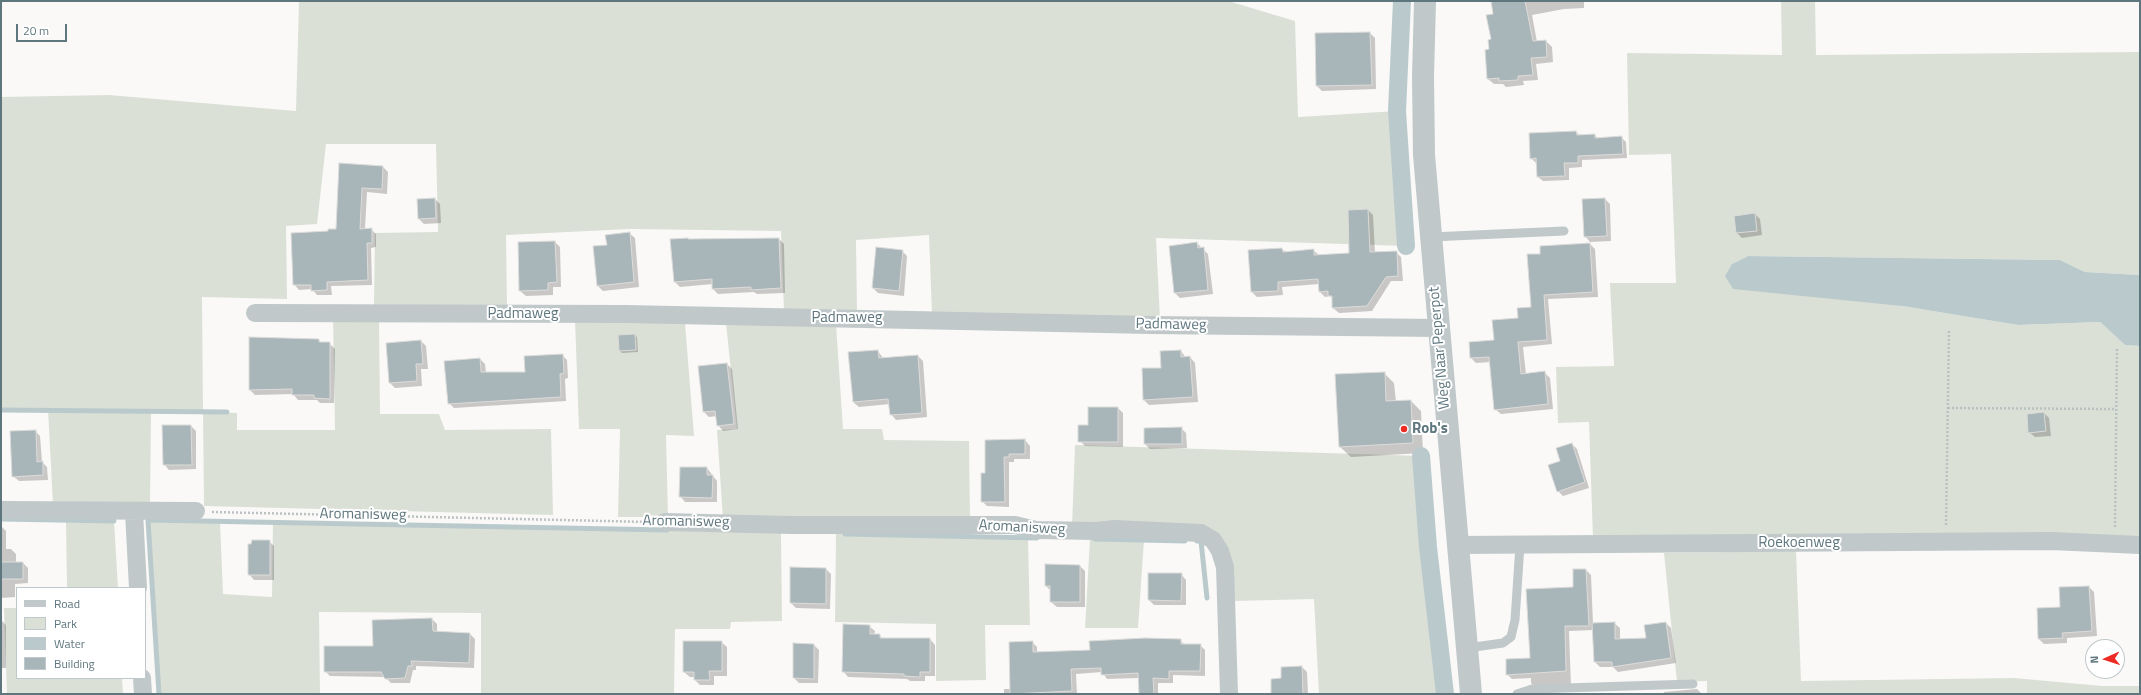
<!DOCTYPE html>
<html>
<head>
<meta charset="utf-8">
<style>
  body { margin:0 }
  #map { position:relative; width:2141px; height:695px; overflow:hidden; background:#faf9f7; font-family:"Titillium Web",sans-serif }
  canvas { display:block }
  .frame { position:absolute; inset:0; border:2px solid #5e767e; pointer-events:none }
  .legend { position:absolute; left:16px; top:587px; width:130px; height:92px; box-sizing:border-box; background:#fff; border:1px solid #bfc8cb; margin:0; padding:5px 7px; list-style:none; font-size:12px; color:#5e767e }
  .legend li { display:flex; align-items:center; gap:8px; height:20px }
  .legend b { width:20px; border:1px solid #bfc8cb }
  .north { position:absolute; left:2085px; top:639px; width:40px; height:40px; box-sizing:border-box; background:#fff; border:1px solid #bfc8cb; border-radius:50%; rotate:267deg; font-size:11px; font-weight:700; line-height:16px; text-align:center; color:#5e767e }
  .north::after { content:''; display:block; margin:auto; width:14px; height:18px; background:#ed2b24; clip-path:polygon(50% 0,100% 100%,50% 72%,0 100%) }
  .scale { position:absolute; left:16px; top:24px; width:51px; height:18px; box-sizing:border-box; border:2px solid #5e767e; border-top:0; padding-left:5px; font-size:12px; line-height:14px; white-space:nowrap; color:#5e767e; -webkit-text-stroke:3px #fff; paint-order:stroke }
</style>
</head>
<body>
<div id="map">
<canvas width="2141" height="695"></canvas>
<div class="frame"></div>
<ul class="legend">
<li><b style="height:5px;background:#c0c8ca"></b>Road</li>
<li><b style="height:11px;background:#dbe0d6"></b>Park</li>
<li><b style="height:11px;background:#bacacc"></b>Water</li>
<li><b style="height:11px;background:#a9b6b9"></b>Building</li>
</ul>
<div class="north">N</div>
<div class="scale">20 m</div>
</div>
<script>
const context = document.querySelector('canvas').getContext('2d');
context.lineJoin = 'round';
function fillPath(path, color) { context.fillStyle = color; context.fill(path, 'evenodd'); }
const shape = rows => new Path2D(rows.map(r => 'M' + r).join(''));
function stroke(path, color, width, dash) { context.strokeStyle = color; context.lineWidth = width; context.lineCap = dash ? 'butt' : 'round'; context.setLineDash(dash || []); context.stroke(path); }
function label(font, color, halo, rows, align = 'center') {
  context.font = font + ' "Titillium Web",sans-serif'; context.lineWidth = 4; context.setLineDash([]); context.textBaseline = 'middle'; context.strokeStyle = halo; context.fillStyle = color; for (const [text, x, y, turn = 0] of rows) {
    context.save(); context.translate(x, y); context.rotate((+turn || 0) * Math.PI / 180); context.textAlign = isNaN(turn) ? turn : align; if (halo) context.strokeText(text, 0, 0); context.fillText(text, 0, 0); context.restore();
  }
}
fillPath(shape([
  [299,1,1228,1,1295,21,1298,117,1397,111,1406,246,1156,238,1160,320,932,314,929,235,856,240,857,312,784,312,781,231,630,229,506,235,507,307,374,305,375,233,438,232,436,144,326,144,317,224,286,226,287,299,202,297,203,412,237,413,237,430,335,430,333,317,379,319,380,414,439,414,445,430,551,429,553,515,204,506,203,412,151,412,150,506,53,504,48,410,1,410,1,97,109,95,296,111],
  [1781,1,1815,1,1816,55,2140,52,2140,275,2085,272,2060,260,1748,256,1732,264,1902,306,2018,325,2100,322,2125,345,2140,346,2140,538,1593,538,1589,422,1558,423,1556,367,1614,366,1610,283,1676,283,1671,154,1629,155,1627,53,1782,55],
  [575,320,685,323,694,436,666,435,668,517,618,517,620,429,579,429],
  [726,323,836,324,843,429,882,429,884,440,969,441,970,521,723,519,717,430,737,429],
  [1075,445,1421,456,1428,547,1445,694,1319,694,1314,599,1234,601,1215,536,1072,527],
  [148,520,220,521,223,594,272,597,273,522,781,533,782,621,731,622,730,629,675,629,674,694,481,694,481,613,319,612,320,694,159,694],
  [66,521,114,521,118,588,67,588],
  [836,534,1028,538,1030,625,985,625,986,680,936,681,936,624,835,622],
  [1090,539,1144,540,1138,628,1085,628],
  [1796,551,1801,681,2014,678,2102,686,2140,686,2140,694,1707,694,1707,681,1677,682,1664,553],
  [4,608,17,608,17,678,122,678,123,694,7,694]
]), '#dbe0d6');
fillPath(shape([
  [1748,256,2060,260,2085,272,2140,275,2140,346,2125,345,2100,322,2018,325,1902,306,1733,289,1725,276,1732,264]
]), '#bacacc');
fillPath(shape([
  [1492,1,1584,1,1584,8,1564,9,1532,15,1537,42,1546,41,1552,47,1553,62,1536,64,1538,80,1523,81,1524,85,1506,87,1503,84,1494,84,1488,79,1494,15],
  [1370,33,1375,38,1376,89,1322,91,1317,86],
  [1576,132,1581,136,1595,135,1598,139,1621,137,1626,142,1627,158,1582,160,1582,167,1569,168,1569,180,1543,181,1538,177,1536,163,1531,158],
  [340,165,383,167,388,172,387,194,367,192,365,229,371,229,376,234,376,247,371,248,372,285,331,286,332,295,317,295,312,289,299,290,294,284,329,232,337,230],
  [435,199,440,204,441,223,424,224,419,219],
  [1605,199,1610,204,1611,241,1590,242,1585,236],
  [1368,210,1373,215,1375,253,1396,252,1401,257,1403,281,1391,281,1372,311,1339,313,1333,308,1333,299,1330,296,1325,297,1320,292,1319,284,1282,287,1283,295,1257,297,1252,292,1249,251,1282,249,1286,252,1313,250,1319,255,1350,254],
  [1755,214,1760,219,1762,235,1742,238,1737,233],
  [629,233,635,238,639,287,603,291,598,286],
  [779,239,784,244,785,293,757,294,754,292,718,294,713,289,713,284,680,287,675,282],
  [555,242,560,247,561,287,553,287,553,295,526,296,520,291,519,243],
  [1197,243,1208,254,1213,294,1180,298,1175,293],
  [1590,244,1595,249,1598,297,1548,299,1552,344,1523,347,1526,375,1545,373,1550,378,1553,409,1501,414,1495,409,1491,362,1476,363,1471,358,1495,341,1532,308,1541,255],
  [902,251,907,256,904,296,878,293,873,288],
  [635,335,637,337,638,352,622,353,620,351],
  [319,340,322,343,329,343,335,349,334,403,320,403,317,400,298,400,293,394,255,395,250,390],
  [421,341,426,346,428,369,421,369,422,386,395,388,390,383,387,344],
  [878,351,883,358,918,356,923,361,927,417,896,420,891,414,890,404,859,407,853,402],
  [1181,351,1186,358,1190,357,1195,363,1198,402,1149,405,1144,400,1143,369,1162,369],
  [562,355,567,360,568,378,565,379,566,401,454,408,449,403,480,359,485,364,486,373,526,373],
  [727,364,732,369,738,429,723,431,718,425,717,416,709,417,704,412,699,366],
  [1384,373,1394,383,1396,402,1411,401,1421,411,1423,453,1351,457,1340,447],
  [1118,408,1123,413,1123,447,1085,446,1080,441,1089,426],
  [2044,413,2049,418,2051,436,2035,437,2029,432],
  [191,426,196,431,196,469,169,470,164,464],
  [1181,428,1186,433,1187,448,1150,449,1145,444],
  [35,431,40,436,42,462,47,467,48,480,19,481,13,476],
  [1025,440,1030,446,1030,459,1014,459,1014,462,1009,462,1009,507,987,506,982,501,986,474,986,441],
  [1572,444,1577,449,1589,488,1563,496,1558,491,1561,462],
  [707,468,717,481,717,502,685,502,680,496],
  [1,526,6,531,6,549,11,549,16,554,16,563,23,563,28,568,28,583,15,584,15,597,1,598],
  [269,541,274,546,274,580,254,580,249,574],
  [1080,566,1085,571,1085,607,1057,607,1051,602,1051,591,1046,586],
  [826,569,831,574,830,609,796,608,791,603],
  [1586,570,1591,575,1593,624,1614,623,1620,628,1620,640,1647,639,1666,623,1671,628,1676,663,1618,672,1613,667,1600,667,1595,662,1593,630,1569,631,1571,687,1536,688,1531,683,1531,678,1512,679,1507,674,1531,659],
  [1181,574,1186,580,1186,605,1154,605,1149,600],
  [2089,587,2094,592,2097,636,2067,638,2067,643,2044,644,2039,639,2038,609,2061,608],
  [432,619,437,624,437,633,470,634,475,639,474,668,416,666,416,670,413,670,410,683,391,683,385,677,330,676,325,671],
  [1,620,6,625,6,668,1,668],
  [869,626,875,631,874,635,879,635,883,639,930,639,935,645,935,676,925,676,925,681,910,681,907,679,848,677,843,671],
  [1180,640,1185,645,1200,645,1205,650,1205,676,1173,675,1173,683,1158,683,1158,694,1140,694,1139,678,1107,679,1102,672,1076,674,1077,694,1004,694,1004,689,1011,689,1032,642,1037,647,1037,653,1091,651],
  [721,642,727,647,727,676,714,676,714,685,700,685,695,680,695,677,690,677,684,672],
  [814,645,819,650,818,683,799,683,794,678],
  [1302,667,1307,672,1308,694,1272,694],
  [1697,689,1702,694,1664,694,1664,692]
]), '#0003');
stroke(shape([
  [1,410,227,412],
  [1,519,114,521],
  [845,534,1037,538],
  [1095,539,1185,541],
  [1197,541,1201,541,1207,598],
  [159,694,148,520,667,530]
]), '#bacacc', 5);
stroke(shape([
  [1402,1,1397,111,1406,246],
  [1421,456,1428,547,1445,694]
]), '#bacacc', 18);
const building = shape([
  [1491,1,1525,1,1533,41,1546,40,1547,57,1531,58,1533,75,1518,76,1518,80,1499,81,1499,78,1487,79,1485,50,1489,49,1488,40,1491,39,1486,15,1493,14,1491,1],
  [1370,32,1372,85,1316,86,1315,33,1370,32],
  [1576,131,1577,135,1595,134,1595,138,1622,136,1623,154,1578,156,1578,163,1564,163,1565,176,1537,177,1536,158,1530,159,1529,133,1576,131],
  [339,163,383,166,382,189,362,188,360,229,372,228,372,243,367,243,368,280,327,282,327,290,311,291,311,285,293,285,291,233,328,231,328,229,336,229,339,163],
  [435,198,436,218,418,219,417,199,435,198],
  [1605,198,1607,236,1584,237,1582,199,1605,198],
  [1368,209,1370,252,1397,251,1398,276,1386,277,1367,306,1332,308,1332,296,1328,296,1328,291,1319,292,1318,279,1278,282,1278,291,1251,292,1248,250,1282,248,1283,252,1314,249,1314,255,1349,253,1348,210,1368,209],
  [1755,213,1757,231,1736,233,1734,216,1755,213],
  [630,232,634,282,597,286,593,246,607,245,605,235,630,232],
  [688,238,688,239,779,238,781,288,751,290,751,287,712,289,712,279,674,282,670,239,688,238],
  [555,241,557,282,548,283,548,290,519,291,518,242,555,241],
  [1197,242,1198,248,1204,247,1208,290,1174,293,1169,246,1197,242],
  [1590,243,1593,292,1544,295,1547,340,1518,342,1521,374,1545,371,1548,404,1494,410,1489,357,1470,358,1469,342,1494,340,1492,320,1518,318,1517,308,1531,307,1527,254,1540,254,1540,246,1590,243],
  [876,247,903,250,899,291,872,288,876,247],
  [635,334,636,350,619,351,618,335,635,334],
  [249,337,319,339,319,342,330,342,330,399,314,398,314,395,292,395,292,389,249,390,249,337],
  [421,340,423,364,416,364,417,381,389,383,386,343,421,340],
  [878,350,879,358,918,355,922,413,890,415,888,399,853,402,848,352,878,350],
  [1181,350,1181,357,1190,356,1193,397,1143,400,1142,368,1161,368,1160,351,1181,350],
  [563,354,564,373,560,374,561,397,448,404,444,361,480,358,481,372,525,372,524,356,563,354],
  [727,363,734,424,717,426,715,411,703,412,698,366,727,363],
  [1385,372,1386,401,1411,400,1413,443,1339,447,1335,374,1385,372],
  [1088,407,1118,407,1118,442,1078,442,1078,425,1088,425,1088,407],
  [2044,412,2046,431,2028,433,2027,414,2044,412],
  [162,425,191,425,192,465,163,465,162,425],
  [1182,427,1182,444,1144,444,1144,428,1182,427],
  [36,430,37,462,43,461,43,475,12,477,10,431,36,430],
  [1025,439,1025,454,1009,454,1009,457,1004,457,1005,502,981,502,981,473,985,473,985,440,1025,439],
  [1572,443,1585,482,1557,492,1548,465,1560,461,1556,448,1572,443],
  [680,467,707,467,707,475,713,475,712,498,679,497,680,467],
  [252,540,270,540,270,575,248,575,248,544,251,544,252,540],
  [1,562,23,562,23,579,1,579,1,562],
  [1045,564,1080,565,1080,602,1050,602,1050,586,1045,586,1045,564],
  [790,567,826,568,826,604,790,603,790,567],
  [1573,569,1586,569,1589,626,1565,626,1566,671,1506,675,1506,659,1530,658,1526,589,1573,587,1573,569],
  [1148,573,1182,573,1181,601,1148,600,1148,573],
  [2089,586,2092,631,2062,633,2063,638,2038,639,2037,608,2060,607,2059,587,2089,586],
  [432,618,433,631,470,633,469,663,411,661,412,666,408,666,405,678,385,679,381,672,324,672,324,646,373,646,372,620,432,618],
  [1615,622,1615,639,1646,638,1644,625,1666,622,1671,658,1612,667,1612,662,1594,662,1592,623,1615,622],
  [843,624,870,625,870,634,880,634,880,638,930,638,930,672,920,672,920,677,904,676,904,674,842,672,843,624],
  [1145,638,1181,639,1181,644,1201,644,1200,671,1169,671,1169,679,1153,678,1154,694,1139,694,1138,673,1101,675,1101,668,1071,669,1072,691,1010,694,1009,642,1033,641,1033,652,1090,650,1089,641,1145,638],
  [683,641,722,641,722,671,709,671,710,680,694,680,694,672,683,672,683,641],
  [793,643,814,644,814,679,793,678,793,643],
  [1302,666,1303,694,1271,694,1271,679,1281,678,1281,667,1302,666]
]);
fillPath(building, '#a9b6b9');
stroke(building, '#dcdbd9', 1);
stroke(shape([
  [1948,408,2116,409],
  [212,512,649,522],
  [1946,525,1949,330],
  [2115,527,2117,347]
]), '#bbc0c2', 2.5, [2, 2]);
stroke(shape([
  [1431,237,1564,231],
  [1467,648,1503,643,1511,637,1515,620,1520,545],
  [1517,694,1532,689,1693,684]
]), '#c0c8ca', 9);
stroke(shape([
  [255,313,626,314,1151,325,1439,328],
  [1,510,196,511],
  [134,512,138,588],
  [665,522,792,525,1015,525,1036,530,1096,531,1114,529,1201,533,1213,540,1220,551,1225,567,1229,694],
  [1457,545,2051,541,2140,545],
  [142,678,143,694]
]), '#c0c8ca', 18);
stroke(shape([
  [1425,1,1423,77,1424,155,1471,694]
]), '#c0c8ca', 22);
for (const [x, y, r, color] of [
  [1404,429,4,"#ed2b24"]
]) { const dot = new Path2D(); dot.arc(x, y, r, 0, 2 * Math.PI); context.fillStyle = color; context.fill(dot); stroke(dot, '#fff', 1.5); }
label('15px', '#5e767e', '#fff', [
  ["Padmaweg",523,314],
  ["Padmaweg",847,318],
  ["Padmaweg",1171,325,1],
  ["Weg Naar Peperpot",1440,348,-95],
  ["Aromanisweg",363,515,1],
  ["Aromanisweg",686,522,1],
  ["Aromanisweg",1022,528,3],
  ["Roekoenweg",1799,543]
]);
label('bold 15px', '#5e767e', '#fff', [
  ["Rob's",1412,429]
], 'left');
</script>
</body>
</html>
